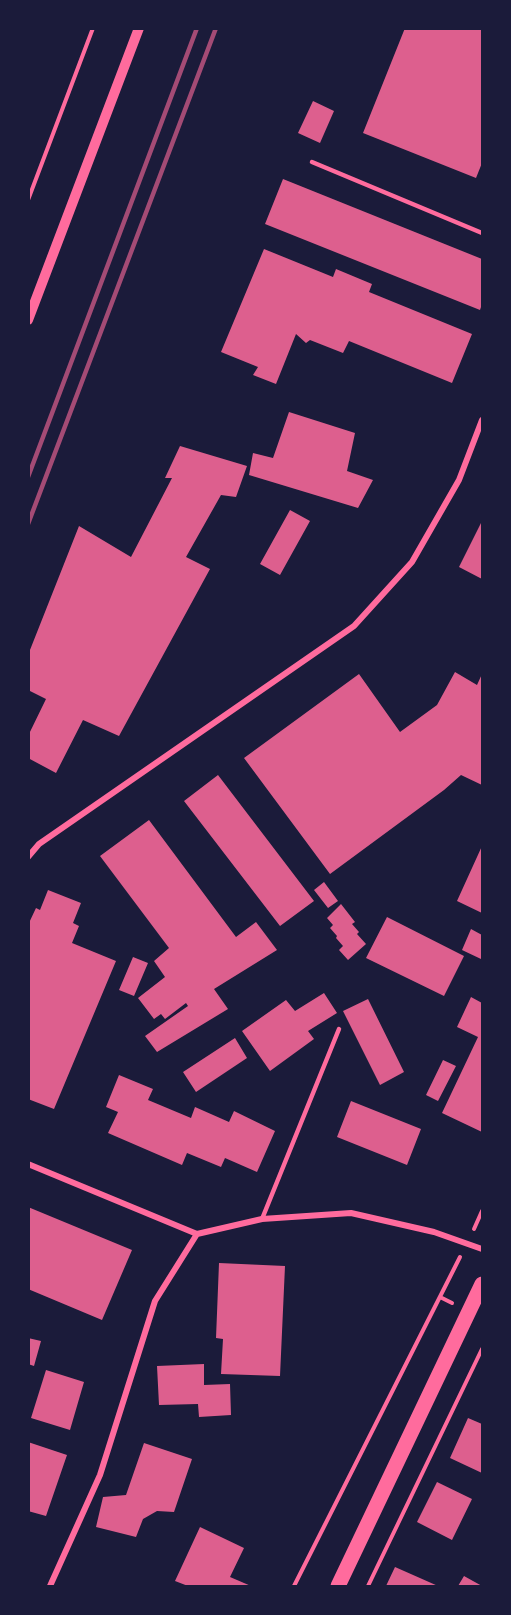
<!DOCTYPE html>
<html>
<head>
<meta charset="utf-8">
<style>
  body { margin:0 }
  #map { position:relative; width:511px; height:1615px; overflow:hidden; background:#1b1b3a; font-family:Manrope,sans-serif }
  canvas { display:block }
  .frame { position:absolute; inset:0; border:30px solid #1b1b3a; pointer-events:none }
</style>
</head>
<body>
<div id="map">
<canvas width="511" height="1615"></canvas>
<div class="frame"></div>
</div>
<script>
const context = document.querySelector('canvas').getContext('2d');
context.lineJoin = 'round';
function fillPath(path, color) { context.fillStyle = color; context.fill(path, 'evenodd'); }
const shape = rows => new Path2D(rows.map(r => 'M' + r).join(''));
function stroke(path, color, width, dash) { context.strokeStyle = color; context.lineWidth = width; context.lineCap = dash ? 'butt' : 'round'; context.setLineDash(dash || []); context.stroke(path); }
fillPath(shape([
  [405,28,482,28,482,163,476,178,363,133],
  [313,101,334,111,320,143,298,133],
  [283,179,482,259,482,304,480,310,265,224],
  [264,249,333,277,336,269,372,284,369,292,472,334,452,383,349,341,343,353,310,340,306,343,296,334,276,384,253,375,258,367,221,352],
  [289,412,355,433,347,471,373,480,358,508,249,475,253,453,273,458],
  [180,446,247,466,236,497,221,495,186,557,210,569,119,736,83,720,56,773,28,758,28,736,46,699,28,690,28,655,79,526,131,557,172,478,165,478],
  [290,510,310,521,280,575,260,564],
  [482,521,482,579,459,567],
  [455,672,477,685,482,674,482,785,461,775,444,790,330,874,244,758,359,674,400,732,437,705],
  [218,775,314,901,280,926,184,801],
  [149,820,236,937,256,922,277,950,214,989,228,1009,157,1052,145,1036,188,1006,186,1003,165,1019,161,1014,154,1019,138,998,165,977,154,961,169,948,100,856],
  [482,846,482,913,457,901],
  [324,882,338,901,328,908,314,890],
  [48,890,81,903,73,923,79,926,72,943,116,961,54,1109,28,1099,28,925,36,908,40,910],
  [341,904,355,922,352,924,359,932,357,934,366,944,348,960,339,950,343,946,336,938,337,936,330,928,333,925,327,918],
  [387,917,464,956,444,996,366,958],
  [471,929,482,935,481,959,462,950],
  [133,957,148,963,134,996,119,990],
  [324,993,337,1013,308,1031,314,1039,270,1071,242,1031,286,1000,295,1011],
  [471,997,482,1003,482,1132,442,1113,478,1037,457,1027],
  [368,999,404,1072,380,1085,343,1011],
  [235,1038,247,1058,196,1092,183,1072],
  [443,1060,456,1066,438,1101,426,1095],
  [119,1075,153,1089,148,1100,191,1118,195,1107,229,1122,234,1111,275,1131,257,1172,225,1158,221,1167,187,1153,182,1165,108,1133,118,1112,106,1107],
  [351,1101,421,1129,407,1165,337,1137],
  [28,1207,132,1250,102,1320,28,1289],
  [219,1263,285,1266,280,1376,221,1374,223,1339,216,1338],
  [28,1338,41,1341,34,1366,28,1364],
  [204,1364,204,1385,230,1384,231,1415,199,1417,198,1404,159,1405,157,1366],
  [46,1370,84,1382,70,1430,31,1418],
  [468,1418,482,1424,482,1473,450,1458],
  [28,1442,67,1455,46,1516,28,1511],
  [144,1443,192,1459,174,1512,157,1511,143,1519,136,1537,96,1527,103,1497,126,1495],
  [437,1482,472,1499,452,1540,417,1522],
  [200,1527,244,1548,230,1577,251,1586,188,1586,175,1581],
  [395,1567,438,1586,386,1586],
  [464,1576,482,1586,458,1586]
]), '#dd5f8e');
stroke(shape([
  [28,200,93,28],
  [474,1229,482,1211],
  [440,1297,452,1303],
  [294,1586,460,1257],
  [368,1586,482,1349]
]), '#ff6b9d', 4);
stroke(shape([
  [312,162,482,233],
  [262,1219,339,1029]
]), '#ff6b9d', 4.5);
stroke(shape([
  [28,857,39,844,354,626,412,562,459,480,482,420],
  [28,1164,197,1234],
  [50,1586,100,1475,155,1301,197,1234,262,1219,351,1213,434,1232,482,1249]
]), '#ff6b9d', 6);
stroke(shape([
  [28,320,139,28]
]), '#ff6b9d', 10);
stroke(shape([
  [338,1586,482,1284]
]), '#ff6b9d', 15);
stroke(shape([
  [28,477,197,28],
  [28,524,216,28]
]), '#a44b75', 4.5);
</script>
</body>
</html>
